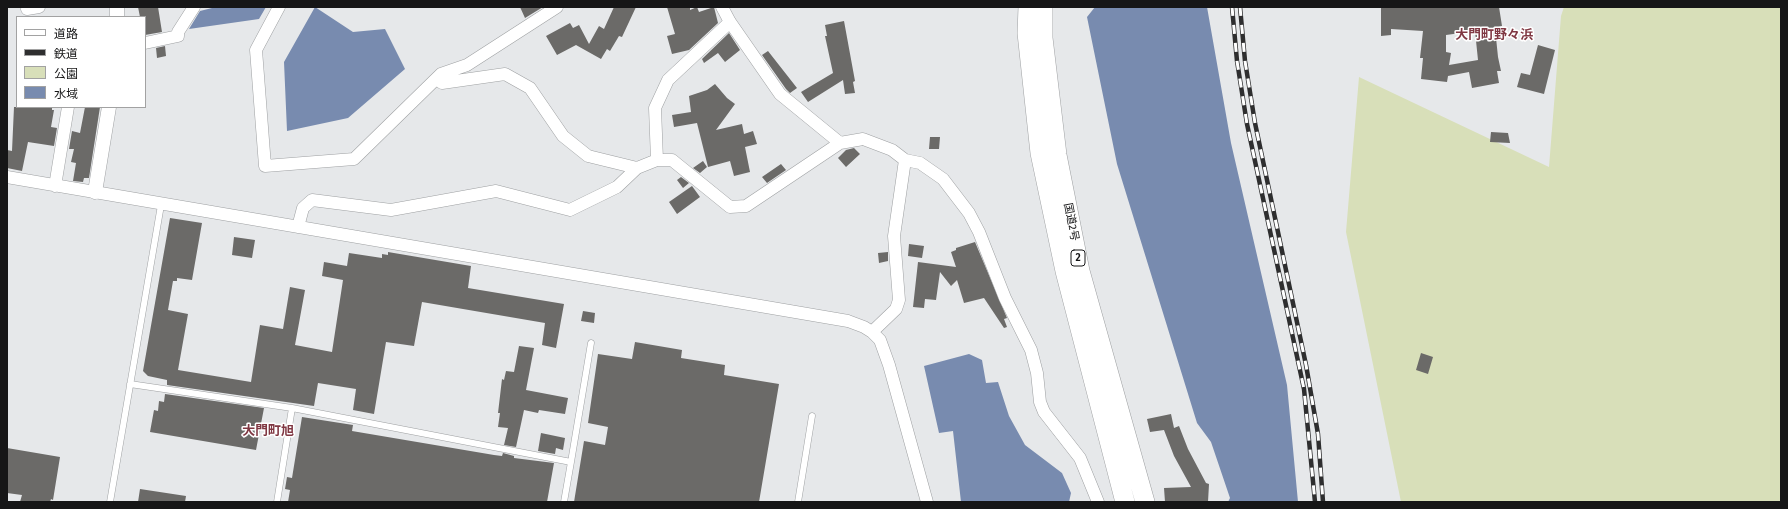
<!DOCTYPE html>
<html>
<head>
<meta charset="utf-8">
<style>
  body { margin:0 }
  #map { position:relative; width:1788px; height:509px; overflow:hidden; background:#e6e8ea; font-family:"Fira Sans","Noto Sans JP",sans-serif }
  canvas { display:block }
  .frame { position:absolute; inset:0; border:8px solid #161617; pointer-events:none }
  .legend { position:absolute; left:16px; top:16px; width:130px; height:92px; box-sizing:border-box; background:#fff; border:1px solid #a2a2a2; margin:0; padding:5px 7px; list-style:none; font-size:12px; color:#161617 }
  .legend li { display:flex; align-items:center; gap:8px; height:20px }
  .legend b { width:20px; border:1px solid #a2a2a2 }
</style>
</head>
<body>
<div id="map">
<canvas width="1788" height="509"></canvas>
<div class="frame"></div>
<ul class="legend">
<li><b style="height:5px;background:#fff"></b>道路</li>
<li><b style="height:5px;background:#2e2e2f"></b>鉄道</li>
<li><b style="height:11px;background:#d8dfb9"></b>公園</li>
<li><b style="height:11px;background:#788baf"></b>水域</li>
</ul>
</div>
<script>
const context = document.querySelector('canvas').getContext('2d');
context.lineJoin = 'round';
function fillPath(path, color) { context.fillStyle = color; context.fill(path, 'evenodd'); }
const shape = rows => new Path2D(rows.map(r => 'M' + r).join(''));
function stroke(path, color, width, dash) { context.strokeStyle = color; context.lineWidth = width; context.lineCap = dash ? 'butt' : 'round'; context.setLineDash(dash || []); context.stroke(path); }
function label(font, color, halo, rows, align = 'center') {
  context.font = font + ' "Fira Sans","Noto Sans JP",sans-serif'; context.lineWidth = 3; context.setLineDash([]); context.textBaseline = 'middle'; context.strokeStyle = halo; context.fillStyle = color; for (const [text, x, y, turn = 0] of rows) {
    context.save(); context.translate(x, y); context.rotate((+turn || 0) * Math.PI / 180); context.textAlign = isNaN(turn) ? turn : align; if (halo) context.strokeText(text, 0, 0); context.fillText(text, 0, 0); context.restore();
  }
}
fillPath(shape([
  [1564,7,1781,7,1781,502,1401,502,1346,232,1359,77,1549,167,1561,16]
]), '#d8dfb9');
fillPath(shape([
  [216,7,266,7,259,19,189,29,200,11],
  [315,7,353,32,385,29,405,69,348,118,287,131,284,62],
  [1095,7,1207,7,1231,143,1287,385,1298,502,1228,502,1230,498,1211,442,1197,423,1117,164,1087,17],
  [969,354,982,360,986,383,998,382,1009,416,1025,445,1062,473,1071,493,1069,502,961,502,953,431,939,433,924,366]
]), '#788baf');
fillPath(shape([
  [138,7,158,7,162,32,145,35,145,17,140,17],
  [520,7,543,7,525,18],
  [614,7,636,7,622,37,619,36,610,51,607,49,601,59,576,45,557,55,546,36,570,23,573,28,579,25,589,44,599,26,604,29],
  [667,7,690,7,690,10,697,7,699,12,714,7,718,23,689,50,672,54,667,36,675,34],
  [1381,7,1499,7,1502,26,1495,28,1498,57,1501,71,1497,71,1499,83,1472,88,1469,72,1448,76,1447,82,1421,79,1423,58,1420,58,1423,31,1391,29,1391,35,1381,36],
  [1475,31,1478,60,1449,65,1451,53,1446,52,1446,35],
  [844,21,855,81,853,82,855,93,845,94,843,80,808,102,801,92,833,73,825,36,827,36,825,25],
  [729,33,740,50,725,62,718,53,704,63,702,59],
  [1538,45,1555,50,1544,94,1517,87,1521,73,1530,75],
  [165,46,166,56,157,58,156,48],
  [768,51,797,88,790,93,786,89,762,55],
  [715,84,727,98,735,104,716,130,742,124,744,134,753,131,757,144,745,147,750,172,734,176,730,161,708,167,697,123,674,127,672,115,691,112,689,96,707,90],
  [14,107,52,107,52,110,54,110,51,127,57,128,54,146,28,142,22,171,7,168,7,150,12,151],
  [85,107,100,107,89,178,84,178,83,182,73,181,76,163,71,162,74,149,69,149,72,131,80,133],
  [1491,132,1508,133,1510,143,1490,142],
  [930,137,940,137,939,149,929,149],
  [854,148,860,154,846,167,838,158,846,150],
  [703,161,707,167,700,173,693,168],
  [781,164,786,170,767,183,762,177],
  [681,177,689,183,683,188,677,180],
  [692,186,700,197,677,214,669,202],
  [170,218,202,223,192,280,177,278,177,281,173,281,168,310,188,314,178,370,251,382,260,325,283,329,290,287,305,290,295,345,332,352,343,280,322,276,324,262,347,266,349,253,382,258,382,254,388,255,388,252,471,266,468,288,564,304,556,348,542,345,545,323,422,302,414,346,386,342,374,414,353,410,356,389,318,383,314,406,167,385,167,380,148,376,143,371],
  [234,237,255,240,252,258,232,255],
  [975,242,1007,318,1004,319,1007,327,1004,328,984,298,964,303,957,280,951,286,940,272,936,300,925,299,924,308,913,307,918,262,956,267,951,252,956,250,956,248],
  [909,244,924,246,922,258,908,256],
  [888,252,888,261,879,263,878,253],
  [583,311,595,313,594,323,581,321],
  [635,342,682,350,681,358,725,365,724,375,779,384,759,502,574,502,584,441,605,445,608,427,588,423,598,354,632,359],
  [519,346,534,348,526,390,568,398,565,414,539,410,538,413,524,410,516,447,504,445,508,428,498,427,500,413,498,413,502,379,504,380,506,371,514,372],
  [1421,353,1433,357,1428,374,1416,370],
  [165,394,264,408,256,450,150,432,154,410,158,411,159,401,164,402],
  [1171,414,1174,428,1179,426,1188,449,1206,483,1209,484,1208,502,1165,502,1164,488,1191,487,1174,456,1164,430,1150,432,1147,419],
  [302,417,353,425,352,431,494,455,502,456,503,453,514,456,514,458,554,463,547,502,288,502,290,490,285,489,287,477,292,478],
  [541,433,565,438,563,450,556,448,555,454,538,451],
  [7,448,60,457,53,500,51,499,50,502,20,502,22,495,7,493],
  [140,489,186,496,185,502,138,502]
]), '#6b6a68');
const service = shape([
  [130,384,292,408,571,462,564,502],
  [571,462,591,343],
  [110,502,161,205],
  [277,502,292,408],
  [798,502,812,416]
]);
const minor = shape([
  [279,7,256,50,265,166,354,159,441,74,467,65,557,7],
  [722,7,730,22,780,94,840,143],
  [27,9,39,7],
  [145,43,178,36,178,32,194,7],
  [437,79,442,83,505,74,530,88,563,136,588,156,637,168],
  [657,160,655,108,668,80,730,22],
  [905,160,920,163,943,179,969,213,979,232,1005,298,1031,350,1037,373,1040,402,1044,412,1080,458,1098,502],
  [7,177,848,321,864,327,872,332,880,340,889,365,927,502],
  [55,186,68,107],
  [298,227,303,208,312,200,391,210,496,191,570,210,617,187,637,168,657,160,672,160,730,207,746,206,840,143,863,139,892,150,905,160,894,236,899,300,896,309,872,332]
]);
const tertiary = shape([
  [117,7,117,17],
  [95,192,109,107]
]);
const trunk = shape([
  [1028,7,1027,33,1040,153,1065,271,1125,502],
  [1043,7,1043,38,1057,155,1080,271,1145,502]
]);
stroke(service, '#9ea0a2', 7);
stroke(minor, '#9ea0a2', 13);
stroke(tertiary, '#9ea0a2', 15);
stroke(trunk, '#9ea0a2', 20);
stroke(service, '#fff', 6);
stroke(minor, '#fff', 12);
stroke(tertiary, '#fff', 14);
stroke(trunk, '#fff', 19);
const rail = shape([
  [1232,7,1237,61,1247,124,1304,389,1315,502],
  [1240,7,1245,61,1255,123,1306,365,1318,434,1323,502]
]);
stroke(rail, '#2e2e2f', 4.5);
stroke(rail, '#fff', 3, [9]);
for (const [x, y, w] of [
  [1078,258,14]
]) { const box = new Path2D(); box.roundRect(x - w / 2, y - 8, w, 16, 3); context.fillStyle = '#fff'; context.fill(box); stroke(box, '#161617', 1); }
label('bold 10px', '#161617', null, [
  ["2",1078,258]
]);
label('11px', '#161617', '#fff', [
  ["国道2号",1071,222,79]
]);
label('bold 13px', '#803843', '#fff', [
  ["大門町野々浜",1494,35],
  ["大門町旭",268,431]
]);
</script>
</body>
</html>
